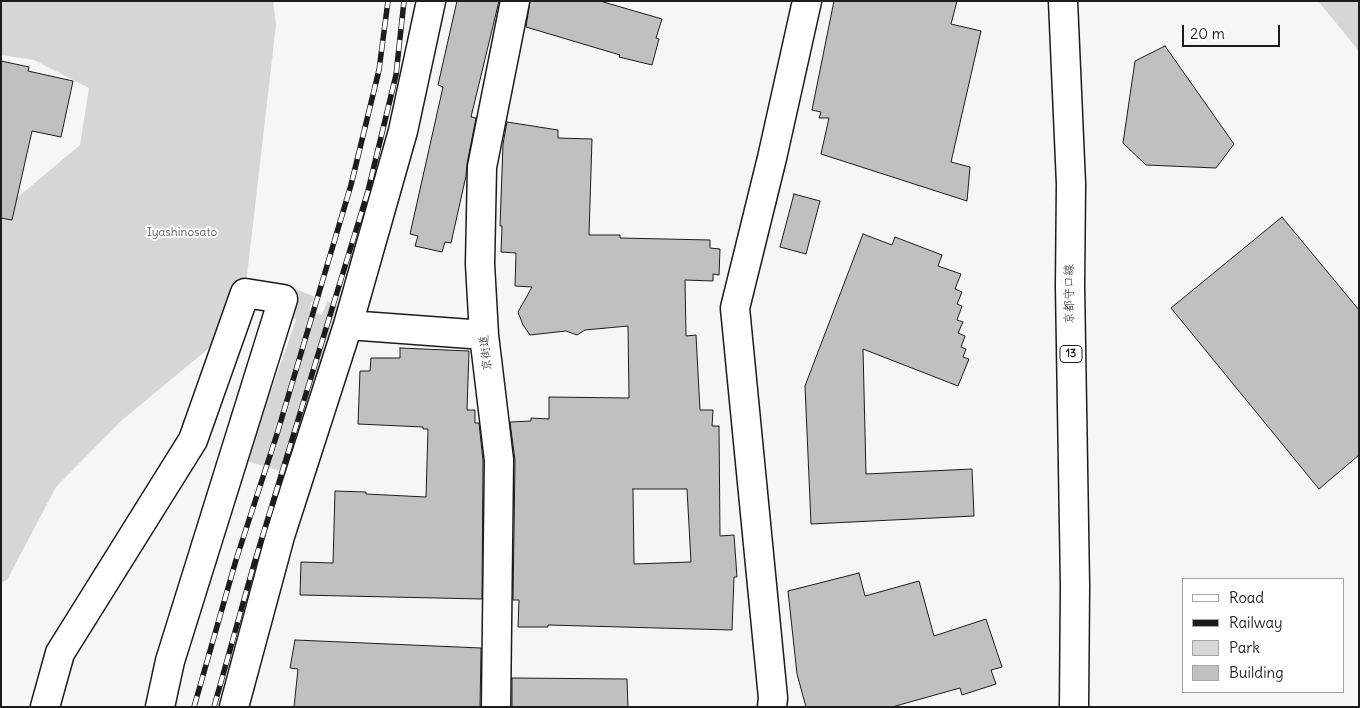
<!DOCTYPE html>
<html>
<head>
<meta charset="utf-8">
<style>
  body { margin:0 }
  #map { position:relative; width:1360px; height:708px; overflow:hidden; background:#f6f6f6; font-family:Delius,sans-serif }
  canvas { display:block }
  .frame { position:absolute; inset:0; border:2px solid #1c1c1c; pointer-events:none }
  .legend { position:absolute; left:1182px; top:578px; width:162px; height:115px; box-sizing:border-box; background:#fff; border:1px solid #a4a4a4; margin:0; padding:6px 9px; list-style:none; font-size:15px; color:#1c1c1c }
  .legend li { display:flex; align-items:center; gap:10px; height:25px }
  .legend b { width:25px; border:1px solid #a4a4a4 }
  .scale { position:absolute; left:1182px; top:25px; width:98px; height:22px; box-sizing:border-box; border:2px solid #1c1c1c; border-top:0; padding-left:6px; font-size:15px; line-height:18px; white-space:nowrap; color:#1c1c1c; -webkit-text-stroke:4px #fff; paint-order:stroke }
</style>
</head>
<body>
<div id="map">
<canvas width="1360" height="708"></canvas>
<div class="frame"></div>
<ul class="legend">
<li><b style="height:6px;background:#fff"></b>Road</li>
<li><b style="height:6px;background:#1c1c1c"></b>Railway</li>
<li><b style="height:14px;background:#d6d6d6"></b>Park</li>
<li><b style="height:14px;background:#c0c0c0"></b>Building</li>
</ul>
<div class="scale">20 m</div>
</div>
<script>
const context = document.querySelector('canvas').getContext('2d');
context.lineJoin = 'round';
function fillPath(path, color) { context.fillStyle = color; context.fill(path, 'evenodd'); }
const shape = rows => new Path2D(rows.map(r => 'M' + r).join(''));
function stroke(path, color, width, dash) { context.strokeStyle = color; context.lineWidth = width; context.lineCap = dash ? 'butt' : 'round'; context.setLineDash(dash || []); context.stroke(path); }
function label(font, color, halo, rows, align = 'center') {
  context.font = font + ' Delius,"Klee One",sans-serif'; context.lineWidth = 4; context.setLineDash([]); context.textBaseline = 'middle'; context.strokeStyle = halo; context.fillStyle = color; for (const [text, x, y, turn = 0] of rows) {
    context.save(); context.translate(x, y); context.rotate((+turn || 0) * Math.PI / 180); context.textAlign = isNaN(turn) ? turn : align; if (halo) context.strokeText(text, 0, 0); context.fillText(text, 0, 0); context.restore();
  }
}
fillPath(shape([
  [1,1,273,1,276,25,245,293,232,329,121,421,56,487,7,580,1,583,1,211,80,145,89,88,34,60,1,55],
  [1318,1,1359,1,1359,51],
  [301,306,338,322,287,473,246,461]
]), '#d6d6d6');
const building = shape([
  [457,1,499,1,471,117,476,118,467,164,466,176,451,243,445,242,442,252,415,246,418,236,410,234,443,87,438,85,457,1],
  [530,1,600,1,662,19,656,38,659,39,652,65,619,57,620,55,526,27,530,1],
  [834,1,957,1,951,24,981,31,951,162,970,167,967,201,821,154,829,118,819,118,821,112,812,110,834,1],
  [1165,46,1234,144,1216,168,1146,165,1123,143,1135,61,1165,46],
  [1,61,29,67,28,71,73,81,61,137,32,131,12,220,1,218,1,61],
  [507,122,558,130,558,138,592,139,589,235,620,235,620,238,710,240,710,248,720,249,719,275,713,274,713,281,685,280,686,336,696,335,700,410,713,410,712,426,719,426,720,536,734,535,737,577,734,577,732,630,548,625,548,627,518,627,519,600,513,600,515,460,510,422,531,421,531,418,549,419,549,397,629,398,628,326,585,330,577,335,566,331,530,335,523,325,518,312,532,287,515,286,516,253,501,252,502,226,500,226,503,144,507,122],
  [633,489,687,489,691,562,634,564,633,489],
  [794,194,820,201,806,254,780,247,794,194],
  [1282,217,1359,310,1359,455,1319,489,1171,308,1282,217],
  [863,234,892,245,895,237,942,255,938,266,961,274,955,289,962,292,957,304,962,306,957,320,963,322,958,333,965,336,961,347,966,349,963,357,969,359,958,386,863,349,866,474,972,469,974,516,811,524,805,386,863,234],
  [400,348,469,351,467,410,475,410,475,423,479,423,483,461,482,599,300,595,301,562,333,563,335,491,366,492,366,494,426,497,428,429,423,429,423,427,358,424,360,371,370,371,371,358,400,358,400,348],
  [859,573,865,596,919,581,934,636,986,619,1002,667,991,670,996,684,962,695,960,688,892,707,806,707,797,674,788,591,859,573],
  [295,640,481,648,480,707,294,707,298,669,290,668,295,640],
  [512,678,627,679,628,707,512,707,512,678]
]);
fillPath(building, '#c0c0c0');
stroke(building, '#1c1c1c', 1);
stroke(shape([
  [283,299,348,325]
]), '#d5d5d5', 28, [28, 14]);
const minor = shape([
  [348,325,484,335],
  [45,707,60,653,193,440,245,293,283,299,170,661,160,707],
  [234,707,280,536,348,325,403,131,431,1],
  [496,707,499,460,484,335,480,264,482,167,515,1],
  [772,707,773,698,735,308,772,158,807,1]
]);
const major = shape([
  [1063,1,1071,184,1070,286,1075,586,1074,707]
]);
stroke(minor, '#1c1c1c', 31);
stroke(major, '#1c1c1c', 31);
stroke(minor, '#fff', 28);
stroke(major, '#fff', 28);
const rail = shape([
  [194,707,236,560,277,434,351,185,379,70,388,1],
  [214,707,254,564,368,191,396,75,404,1]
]);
stroke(rail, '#1c1c1c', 5.5);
stroke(rail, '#fff', 4, [11]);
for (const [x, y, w] of [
  [1071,354,22]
]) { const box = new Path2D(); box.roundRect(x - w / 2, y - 8.5, w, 17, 4); context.fillStyle = '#fff'; context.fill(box); stroke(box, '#1c1c1c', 1); }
label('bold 11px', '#1c1c1c', null, [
  ["13",1071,354]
]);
label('12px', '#5d5d5d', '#fff', [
  ["Iyashinosato",182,233]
]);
label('12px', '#1c1c1c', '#fff', [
  ["京都守口線",1070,294,-90],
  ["京街道",486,353,-96]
]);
</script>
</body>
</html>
